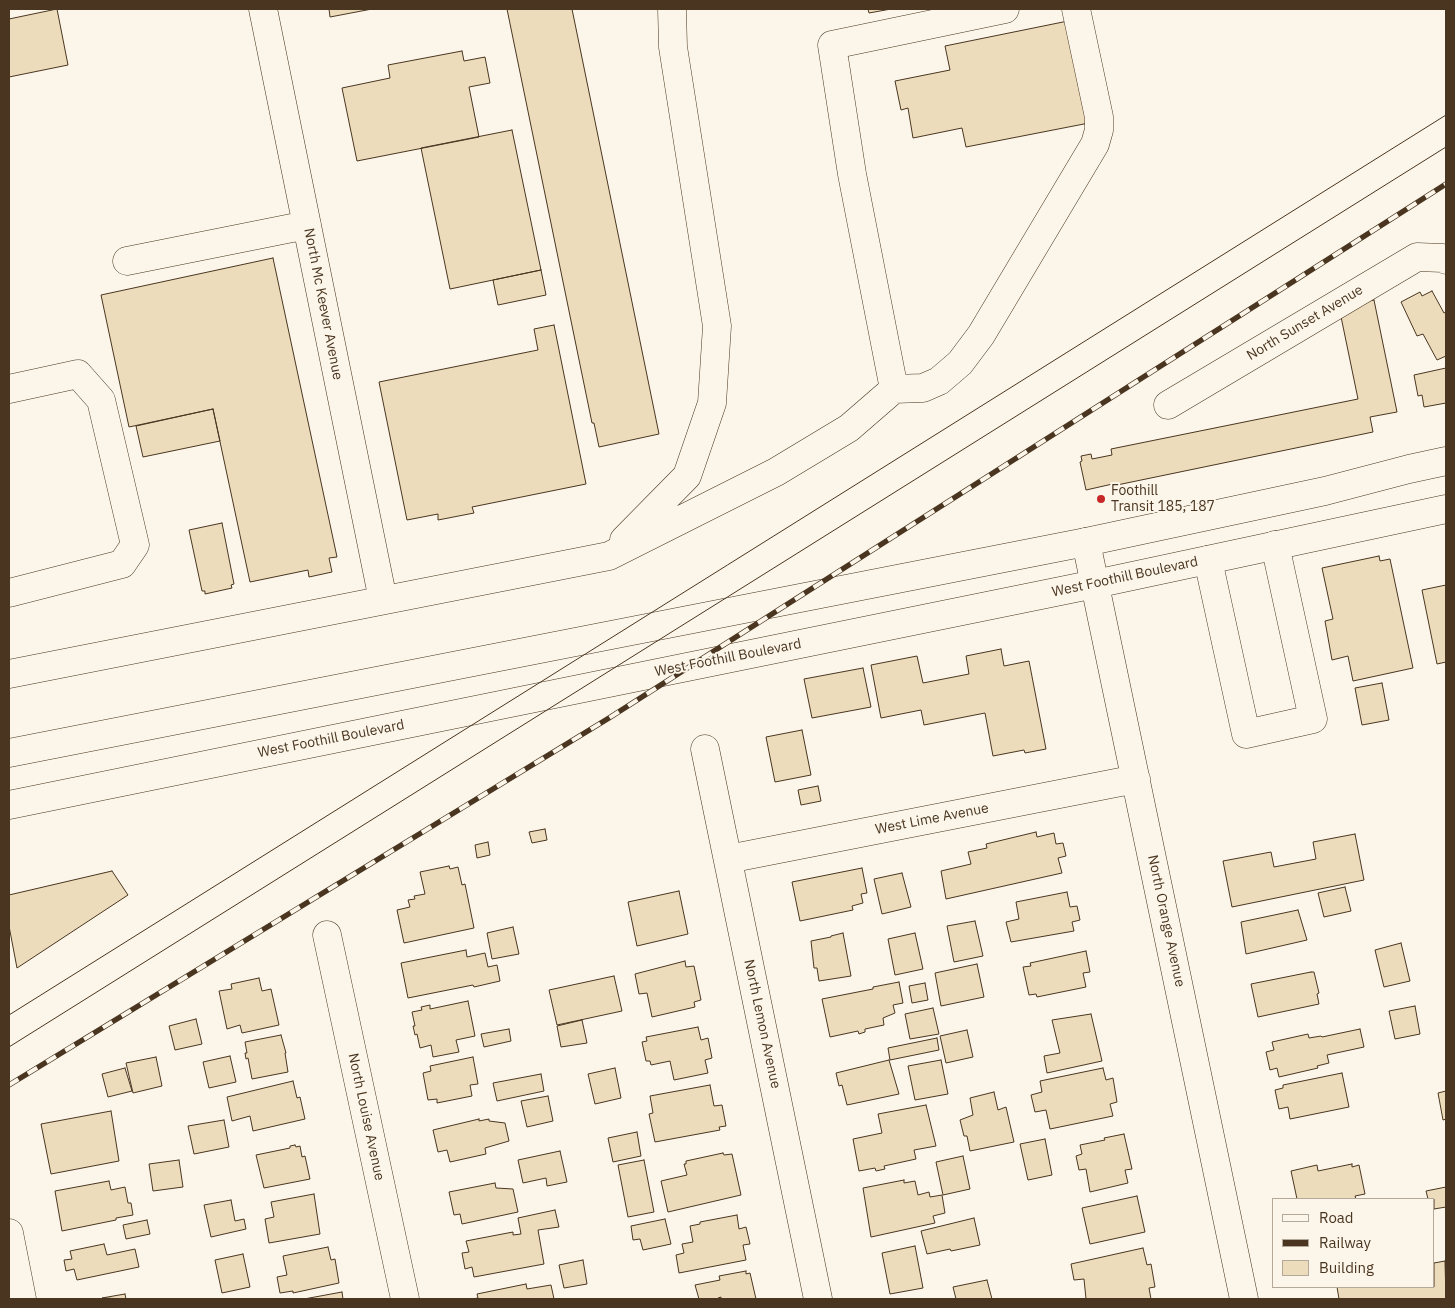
<!DOCTYPE html>
<html>
<head>
<meta charset="utf-8">
<style>
  body { margin:0 }
  #map { position:relative; width:1455px; height:1308px; overflow:hidden; background:#fbf6e9; font-family:"IBM Plex Sans",sans-serif }
  canvas { display:block }
  .frame { position:absolute; inset:0; border:10px solid #4a3520; pointer-events:none }
  .legend { position:absolute; left:1272px; top:1198px; width:162px; height:90px; box-sizing:border-box; background:#fbf6e9; border:1px solid #b4a999; margin:0; padding:6px 9px; list-style:none; font-size:15px; color:#4a3520 }
  .legend li { display:flex; align-items:center; gap:10px; height:25px }
  .legend b { width:25px; border:1px solid #b4a999 }
</style>
</head>
<body>
<div id="map">
<canvas width="1455" height="1308"></canvas>
<div class="frame"></div>
<ul class="legend">
<li><b style="height:6px;background:#fbf6e9"></b>Road</li>
<li><b style="height:6px;background:#4a3520"></b>Railway</li>
<li><b style="height:14px;background:#ecdcbc"></b>Building</li>
</ul>
</div>
<script>
const context = document.querySelector('canvas').getContext('2d');
context.lineJoin = 'round';
function fillPath(path, color) { context.fillStyle = color; context.fill(path, 'evenodd'); }
const shape = rows => new Path2D(rows.map(r => 'M' + r).join(''));
function stroke(path, color, width, dash) { context.strokeStyle = color; context.lineWidth = width; context.lineCap = dash ? 'butt' : 'round'; context.setLineDash(dash || []); context.stroke(path); }
function label(font, color, halo, rows, align = 'center') {
  context.font = font + ' "IBM Plex Sans",sans-serif'; context.lineWidth = 4; context.setLineDash([]); context.textBaseline = 'middle'; context.strokeStyle = halo; context.fillStyle = color; for (const [text, x, y, turn = 0] of rows) {
    context.save(); context.translate(x, y); context.rotate((+turn || 0) * Math.PI / 180); context.textAlign = isNaN(turn) ? turn : align; if (halo) context.strokeText(text, 0, 0); context.fillText(text, 0, 0); context.restore();
  }
}
const building = shape([
  [57,9,68,65,9,77,9,19,57,9],
  [329,9,372,9,330,17,329,9],
  [507,9,572,9,659,434,599,447,594,423,592,423,507,9],
  [868,9,891,9,869,13,868,9],
  [1068,21,1089,123,966,147,962,128,913,138,908,108,901,110,895,81,950,70,945,46,1068,21],
  [462,51,464,61,485,57,490,83,469,87,479,137,357,161,342,88,390,78,388,65,462,51],
  [512,130,541,270,450,289,421,148,512,130],
  [273,258,337,557,329,558,332,572,309,577,308,570,250,582,213,409,129,427,101,295,273,258],
  [541,270,546,295,498,305,493,280,541,270],
  [1432,291,1444,313,1446,312,1446,356,1437,360,1423,334,1417,336,1401,302,1420,292,1422,296,1432,291],
  [1374,300,1397,412,1370,417,1373,432,1117,485,1117,483,1086,490,1080,462,1082,461,1081,456,1091,454,1092,459,1112,455,1111,449,1358,399,1339,307,1374,300],
  [554,325,586,484,472,507,474,513,438,520,438,514,407,520,379,382,538,350,534,329,554,325],
  [1446,368,1446,403,1424,407,1422,395,1418,396,1414,375,1446,368],
  [213,409,220,441,143,457,136,426,213,409],
  [222,523,234,584,231,585,232,588,205,594,205,591,202,591,189,530,222,523],
  [1379,556,1380,561,1390,559,1413,668,1353,681,1348,656,1332,660,1325,621,1333,619,1322,568,1379,556],
  [1446,585,1446,662,1437,664,1422,590,1446,585],
  [1001,649,1004,666,1029,661,1046,749,1025,753,1024,750,993,756,985,713,924,725,921,710,881,718,871,665,917,656,923,683,969,674,966,656,1001,649],
  [863,668,871,707,812,718,804,679,863,668],
  [1382,683,1389,720,1362,725,1355,688,1382,683],
  [802,730,811,775,775,782,766,737,802,730],
  [818,786,821,801,801,805,798,790,818,786],
  [545,829,547,840,532,843,529,832,545,829],
  [1036,832,1037,837,1054,833,1056,844,1063,843,1066,856,1058,858,1062,873,946,899,941,871,971,864,968,852,987,848,986,844,1036,832],
  [1355,834,1364,880,1232,907,1223,861,1271,852,1274,867,1316,859,1313,842,1355,834],
  [488,842,490,855,477,858,475,845,488,842],
  [449,866,450,869,458,867,462,885,465,884,474,928,404,943,397,910,410,907,408,900,415,899,414,896,425,894,420,872,449,866],
  [862,868,867,893,861,894,863,903,852,906,853,910,800,921,792,882,862,868],
  [112,871,128,895,17,968,9,926,9,895,112,871],
  [902,873,911,907,882,914,874,879,902,873],
  [1345,887,1351,911,1324,917,1318,893,1345,887],
  [679,891,688,934,637,946,628,902,679,891],
  [1067,892,1070,907,1077,906,1080,920,1072,922,1074,931,1011,942,1006,922,1019,919,1016,902,1067,892],
  [1298,910,1307,940,1246,954,1241,922,1298,910],
  [975,921,983,956,954,962,947,926,975,921],
  [513,927,519,954,492,959,487,933,513,927],
  [843,933,851,976,819,981,817,968,814,968,811,941,831,937,831,936,843,933],
  [915,933,923,969,895,975,888,939,915,933],
  [1401,943,1410,981,1384,987,1375,950,1401,943],
  [466,950,467,957,485,953,488,967,497,965,500,981,474,987,473,985,408,998,401,963,466,950],
  [1086,951,1090,972,1083,973,1086,987,1037,997,1036,994,1029,995,1023,967,1031,966,1030,963,1086,951],
  [685,961,686,967,694,966,701,1000,694,1002,695,1007,652,1017,647,993,639,994,635,974,685,961],
  [977,964,984,997,941,1006,935,973,977,964],
  [1311,972,1314,972,1319,993,1317,994,1319,1004,1258,1017,1251,984,1311,972],
  [614,976,622,1011,557,1025,549,990,614,976],
  [259,978,262,991,271,989,279,1025,242,1033,240,1025,227,1029,219,991,232,989,231,984,259,978],
  [899,982,903,1003,893,1005,895,1013,883,1018,884,1025,865,1029,865,1032,859,1034,858,1031,830,1037,822,999,873,989,873,987,899,982],
  [925,983,928,1000,912,1003,909,986,925,983],
  [468,1001,475,1036,456,1040,459,1052,433,1057,431,1045,420,1048,417,1034,415,1035,413,1026,415,1026,412,1012,422,1010,421,1007,430,1005,430,1009,468,1001],
  [1415,1006,1420,1034,1395,1039,1389,1011,1415,1006],
  [933,1008,939,1034,910,1039,905,1014,933,1008],
  [1091,1014,1102,1061,1047,1073,1044,1056,1060,1053,1052,1020,1091,1014],
  [196,1019,202,1044,175,1050,169,1026,196,1019],
  [582,1020,587,1043,561,1047,557,1026,582,1020],
  [698,1027,701,1040,708,1038,712,1058,705,1060,708,1073,674,1080,670,1061,651,1065,650,1061,646,1061,642,1042,647,1041,646,1037,698,1027],
  [509,1029,511,1041,484,1047,481,1034,509,1029],
  [1360,1029,1364,1047,1327,1055,1329,1063,1317,1066,1318,1068,1279,1077,1277,1068,1270,1070,1266,1052,1274,1050,1272,1042,1308,1034,1309,1038,1321,1036,1322,1037,1360,1029],
  [967,1030,973,1057,946,1063,940,1036,967,1030],
  [281,1035,286,1053,285,1053,288,1072,252,1079,248,1058,246,1059,245,1053,247,1053,245,1042,281,1035],
  [937,1038,939,1050,890,1060,888,1048,937,1038],
  [230,1056,236,1082,209,1088,203,1062,230,1056],
  [156,1057,162,1086,133,1093,126,1063,156,1057],
  [473,1057,478,1084,470,1085,472,1096,437,1103,437,1099,428,1100,423,1073,431,1071,430,1066,473,1057],
  [889,1060,899,1094,847,1105,842,1085,839,1086,836,1073,889,1060],
  [941,1060,948,1094,915,1100,908,1066,941,1060],
  [125,1068,132,1091,108,1097,102,1074,125,1068],
  [615,1068,621,1098,595,1104,588,1074,615,1068],
  [1103,1068,1106,1080,1113,1078,1117,1102,1110,1104,1113,1116,1050,1129,1046,1110,1035,1112,1031,1095,1042,1092,1040,1081,1103,1068],
  [1342,1073,1349,1107,1290,1119,1288,1107,1279,1109,1275,1090,1283,1088,1283,1085,1342,1073],
  [541,1074,544,1091,497,1101,493,1083,541,1074],
  [293,1081,297,1098,300,1097,305,1119,253,1131,250,1116,232,1121,227,1097,293,1081],
  [710,1085,714,1106,722,1105,726,1126,719,1127,720,1130,655,1142,649,1114,653,1113,650,1096,710,1085],
  [1446,1091,1446,1119,1443,1120,1438,1093,1446,1091],
  [994,1092,998,1110,1006,1107,1014,1142,970,1151,967,1136,964,1136,960,1120,973,1115,970,1098,994,1092],
  [548,1096,553,1121,527,1127,521,1101,548,1096],
  [926,1105,936,1146,914,1150,916,1159,884,1166,885,1169,876,1171,875,1168,859,1171,853,1139,882,1133,878,1114,926,1105],
  [111,1111,119,1161,51,1174,41,1124,111,1111],
  [479,1119,479,1121,489,1119,489,1121,505,1123,509,1141,485,1148,486,1154,450,1162,447,1150,438,1152,433,1130,479,1119],
  [224,1120,229,1147,194,1154,188,1126,224,1120],
  [637,1132,641,1156,613,1162,608,1138,637,1132],
  [1124,1134,1132,1169,1125,1170,1128,1183,1090,1192,1086,1169,1079,1170,1076,1156,1082,1154,1080,1145,1105,1140,1104,1138,1124,1134],
  [1045,1139,1052,1175,1028,1180,1020,1144,1045,1139],
  [295,1145,296,1147,300,1146,302,1157,305,1156,310,1179,264,1188,256,1155,290,1148,290,1146,295,1145],
  [560,1151,567,1182,547,1186,546,1178,523,1183,518,1160,560,1151],
  [723,1153,724,1155,732,1154,741,1195,668,1212,661,1181,687,1175,684,1164,686,1164,686,1161,723,1153],
  [963,1156,970,1189,943,1195,936,1162,963,1156],
  [179,1160,183,1187,153,1191,149,1164,179,1160],
  [644,1160,654,1212,628,1217,618,1165,644,1160],
  [1352,1164,1352,1167,1359,1165,1365,1194,1355,1196,1356,1199,1297,1199,1291,1171,1317,1165,1318,1171,1352,1164],
  [904,1180,904,1183,915,1181,918,1195,929,1192,930,1197,942,1195,945,1213,933,1216,935,1223,871,1237,863,1188,904,1180],
  [109,1181,111,1190,125,1187,128,1203,131,1203,133,1215,116,1218,116,1220,62,1231,55,1191,109,1181],
  [495,1183,496,1188,513,1189,518,1212,462,1224,460,1214,454,1215,449,1192,495,1183],
  [1446,1187,1446,1207,1434,1209,1434,1199,1428,1199,1426,1191,1446,1187],
  [314,1194,320,1234,269,1243,265,1219,274,1217,271,1202,314,1194],
  [1137,1196,1145,1232,1090,1244,1082,1208,1137,1196],
  [231,1200,235,1221,244,1219,246,1229,211,1237,204,1205,231,1200],
  [555,1210,559,1227,538,1230,544,1264,474,1277,472,1267,465,1269,462,1253,469,1252,466,1241,513,1232,513,1235,521,1234,518,1218,555,1210],
  [737,1215,739,1229,746,1227,750,1244,743,1245,746,1260,679,1273,676,1255,684,1253,682,1244,693,1242,690,1226,700,1224,700,1222,737,1215],
  [974,1218,980,1245,951,1251,950,1249,927,1254,921,1231,974,1218],
  [665,1219,671,1244,643,1250,640,1239,633,1240,631,1226,665,1219],
  [147,1220,150,1234,126,1239,123,1225,147,1220],
  [104,1244,107,1255,135,1249,139,1267,77,1280,74,1269,66,1271,64,1260,72,1259,70,1251,104,1244],
  [915,1246,923,1288,890,1294,882,1253,915,1246],
  [328,1247,331,1260,335,1259,339,1283,293,1293,293,1291,280,1293,277,1277,287,1275,283,1256,328,1247],
  [1143,1248,1147,1265,1151,1264,1155,1287,1149,1288,1151,1299,1086,1299,1084,1279,1074,1280,1071,1264,1143,1248],
  [243,1254,250,1287,222,1293,215,1260,243,1254],
  [583,1260,587,1284,564,1288,559,1265,583,1260],
  [1445,1261,1446,1299,1339,1299,1337,1287,1434,1287,1434,1263,1445,1261],
  [746,1271,746,1274,750,1273,756,1299,721,1299,721,1297,718,1298,719,1299,699,1299,695,1285,720,1280,719,1276,746,1271],
  [987,1280,992,1299,956,1299,953,1287,987,1280],
  [526,1284,527,1289,551,1285,554,1299,472,1299,478,1298,477,1294,526,1284],
  [342,1292,343,1299,304,1299,342,1292],
  [125,1294,126,1299,102,1298,125,1294]
]);
fillPath(building, '#ecdcbc');
stroke(building, '#4a3520', 1);
const minor = shape([
  [263,9,383,600],
  [127,261,307,225],
  [9,389,78,374,101,400,135,545,122,564,9,593],
  [894,389,852,174,832,45,1005,9],
  [1168,405,1417,257,1443,258,1446,260],
  [624,540,687,476,712,403,717,326,673,47,672,9],
  [1086,542,1244,1299],
  [1208,560,1246,734,1313,719,1275,545],
  [9,674,609,556,776,472,849,428,894,389,923,388,939,381,960,363,981,335,1095,144,1099,130,1099,117,1076,9],
  [705,749,818,1299],
  [728,859,1136,779],
  [327,935,405,1299],
  [9,1233,22,1299]
]);
const major = shape([
  [9,753,1086,542,1325,491,1409,469,1446,461],
  [9,805,1095,584,1446,509]
]);
stroke(minor, '#4a3520', 29);
stroke(major, '#4a3520', 29);
stroke(minor, '#fbf6e9', 28);
stroke(major, '#fbf6e9', 28);
stroke(shape([
  [9,1015,1446,115],
  [9,1047,1446,147]
]), '#4a3520', 1);
const rail = shape([
  [9,1085,609,718,1446,184]
]);
stroke(rail, '#4a3520', 5.5);
stroke(rail, '#fbf6e9', 4, [11]);
for (const [x, y, r, color] of [
  [1101,499,5,"#c62828"]
]) { const dot = new Path2D(); dot.arc(x, y, r, 0, 2 * Math.PI); context.fillStyle = color; context.fill(dot); stroke(dot, '#fbf6e9', 2); }
label('14px', '#4a3520', '#fbf6e9', [
  ["North Mc Keever Avenue",323,304,79],
  ["North Sunset Avenue",1305,323,-31],
  ["West Foothill Boulevard",1125,577,-12],
  ["West Foothill Boulevard",728,658,-11],
  ["West Foothill Boulevard",331,739,-11],
  ["West Lime Avenue",932,819,-11],
  ["North Orange Avenue",1166,921,78],
  ["North Lemon Avenue",762,1024,78],
  ["North Louise Avenue",366,1117,78]
]);
label('14px', '#4a3520', '#fbf6e9', [
  ["Foothill",1111,491],
  ["Transit 185, 187",1111,507]
], 'left');
</script>
</body>
</html>
